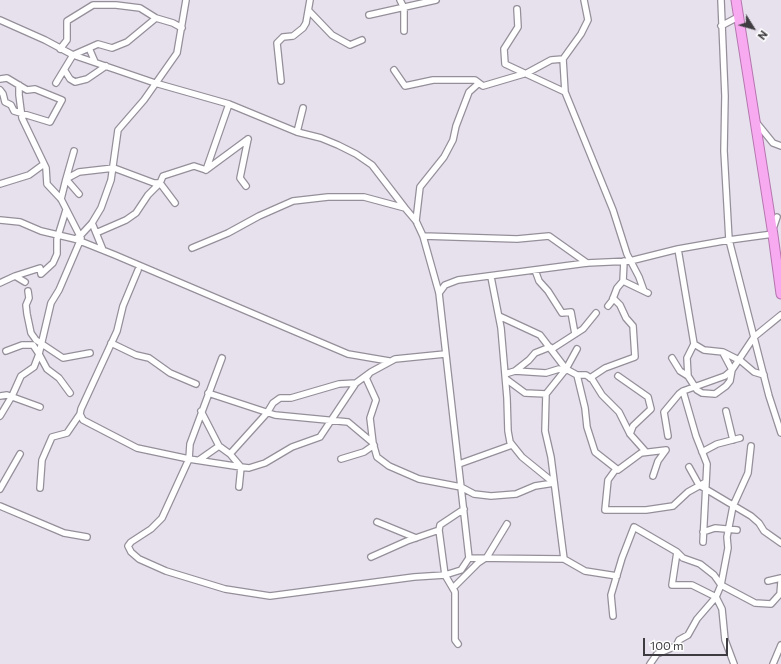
<!DOCTYPE html>
<html>
<head>
<meta charset="utf-8">
<style>
  body { margin:0 }
  #map { position:relative; width:781px; height:664px; overflow:hidden; background:#e7e1ed; font-family:Commissioner,sans-serif }
  canvas { display:block }
  .north { position:absolute; left:733px; top:8px; width:40px; height:40px; -webkit-text-stroke:3px #fff; paint-order:stroke; rotate:127deg; font-size:11px; font-weight:700; line-height:16px; text-align:center; color:#3e3c40 }
  .north::after { content:''; display:block; margin:auto; width:14px; height:18px; background:#3e3c40; clip-path:polygon(50% 0,100% 100%,50% 72%,0 100%) }
  .scale { position:absolute; left:643px; top:638px; width:85px; height:18px; box-sizing:border-box; border:2px solid #3e3c40; border-top:0; padding-left:5px; font-size:12px; line-height:14px; white-space:nowrap; color:#3e3c40; -webkit-text-stroke:3px #fff; paint-order:stroke }
</style>
</head>
<body>
<div id="map">
<canvas width="781" height="664"></canvas>
<div class="north">N</div>
<div class="scale">100 m</div>
</div>
<script>
const context = document.querySelector('canvas').getContext('2d');
context.lineJoin = 'round';
const shape = rows => new Path2D(rows.map(r => 'M' + r).join(''));
function stroke(path, color, width, dash) { context.strokeStyle = color; context.lineWidth = width; context.lineCap = dash ? 'butt' : 'round'; context.setLineDash(dash || []); context.stroke(path); }
const minor = shape([
  [400,0,404,8,404,31],
  [721,0,725,96,724,151,729,240,769,396,781,433],
  [517,9,518,27,504,49,505,64,565,92,613,210,627,254,639,277,644,291],
  [309,11,332,35,350,45,362,40],
  [369,15,436,0],
  [0,20,45,40,73,55,155,83,229,104,297,132,321,138,338,145,356,154,372,165,405,208],
  [721,26,738,17],
  [89,48,98,44,112,48,127,42,156,18],
  [60,49,67,40,67,21,93,5,116,5,140,8,156,18,173,23,182,28],
  [394,70,405,86,433,80,475,80,483,86,527,73,551,60,563,59],
  [65,71,70,79,75,82,87,79,106,66],
  [0,79,7,78,27,90,35,89,62,100,50,122,14,111,11,105,5,102,3,94,0,90],
  [281,81,277,43,283,37,293,36,303,28,306,23,310,0],
  [56,83,73,55,89,48,95,62],
  [19,85,19,95,22,118,46,168,47,184,61,199,81,238],
  [565,92,563,59,581,34,588,20,584,0],
  [756,122,773,143,781,146],
  [297,132,303,108],
  [74,151,66,179,79,194],
  [206,170,229,104],
  [206,170,248,139],
  [0,184,29,175,44,164],
  [246,186,240,178,248,139],
  [61,199,66,179,79,172,114,168,154,183,160,183,175,203],
  [0,220,20,222,41,231,75,239,115,255,348,354,389,361],
  [416,221,420,187,444,157,453,140,456,126,469,92,479,83],
  [92,223,103,250],
  [774,226,777,217],
  [96,233,126,220,136,213,148,195,160,183,163,176,194,166,206,170],
  [423,236,517,239,549,236,587,263],
  [75,239,80,236,92,223,101,208,111,180,118,130,144,100,177,53,186,0],
  [192,248,228,233,259,216,293,201,328,197,364,197,405,208,416,221,423,236,439,293,469,558,461,570,445,575,414,577,270,596,225,589,166,571,139,559,131,552,128,546,131,542,151,529,162,518,189,459,241,467,249,468,265,463,292,447,320,437,356,383,371,372,395,359,445,354],
  [678,249,694,344,704,350,723,352,741,361,754,372,764,375],
  [138,270,123,306,117,331,81,409,80,414,83,420,137,448,189,459,190,444,222,358],
  [535,270,539,281,548,291,562,313,571,312,575,334],
  [15,276,40,268,41,274,53,263,57,254,57,239,66,210],
  [491,277,501,328,507,398,508,431,510,442,522,457,554,483],
  [623,281,648,293],
  [0,283,15,276,25,282],
  [28,291,29,298,26,305,27,314,31,333,36,340,63,358,90,353],
  [439,293,445,285,458,280,587,263,630,261,678,249,729,240,773,234],
  [608,306,612,301,617,288,623,281,624,261],
  [499,316,540,335,566,369,577,375,585,408,587,427,595,452,618,470,641,453,666,450,658,461,653,476],
  [111,343,136,355,149,358,170,373,196,384],
  [694,344,687,358,688,376,697,390,702,393,715,394,726,386,730,381,732,370,723,353],
  [552,349,583,329,596,313],
  [672,358,680,371,688,376],
  [515,371,529,360,535,353,550,347],
  [369,374,366,378,376,400,370,418,373,443,377,457,389,466,419,479,461,487,474,494,491,496,516,494,535,486,554,483],
  [505,374,515,371,546,373,559,369,565,371],
  [577,375,586,375,592,379,602,395,619,412,630,434,646,452],
  [618,376,648,397,651,409,633,426,630,434],
  [590,378,605,368,635,357,633,326,626,318,620,305,613,298],
  [506,379,525,393,546,394,545,431,551,457,564,559],
  [683,391,696,436,707,464,703,542],
  [70,393,59,378,47,369,39,354,51,303,59,290,80,241],
  [208,393,275,415,348,422,373,443],
  [546,394,566,369,577,349],
  [0,396,7,395,40,407],
  [201,411,219,446],
  [726,411,733,440],
  [0,416,12,396,21,376,34,367,39,354,33,345,22,345,6,351],
  [668,436,664,412,679,394,683,391,725,376,732,370,754,337,781,315],
  [702,452,717,444,740,438],
  [341,459,364,452,374,445],
  [199,460,219,446,230,454],
  [459,464,512,445],
  [689,467,699,485,751,516,759,523,764,531,781,543],
  [616,469,608,480,605,510,646,510,673,506,688,492,706,482],
  [239,487,241,467,230,454,267,413,273,403,280,398,291,398,339,384,356,383],
  [40,488,42,460,52,437,67,433,80,414],
  [0,489,20,454],
  [0,506,64,533,87,537],
  [377,522,416,538],
  [703,532,715,528,737,530],
  [371,557,407,541,439,530],
  [469,558,564,559,585,571,617,576],
  [768,581,781,578],
  [453,588,478,563,487,557,507,524],
  [613,616,611,595,622,558,634,527,677,552],
  [458,644,455,640,455,592,445,575,439,530,440,525,464,509],
  [650,664,657,654,676,646,679,640,688,635,697,619,716,597,721,585,728,548,727,537,733,506,748,473,751,446],
  [734,664,725,640,722,609,716,597,692,585,672,585,677,552,683,558,700,564,714,575,721,585,755,603,771,604,780,594,781,582],
  [773,664,781,645]
]);
const trunk = shape([
  [736,0,773,235,781,294]
]);
stroke(minor, '#958f9a', 8);
stroke(trunk, '#b575af', 11);
stroke(minor, '#fff', 5.5);
stroke(trunk, '#f7aaef', 9);
</script>
</body>
</html>
